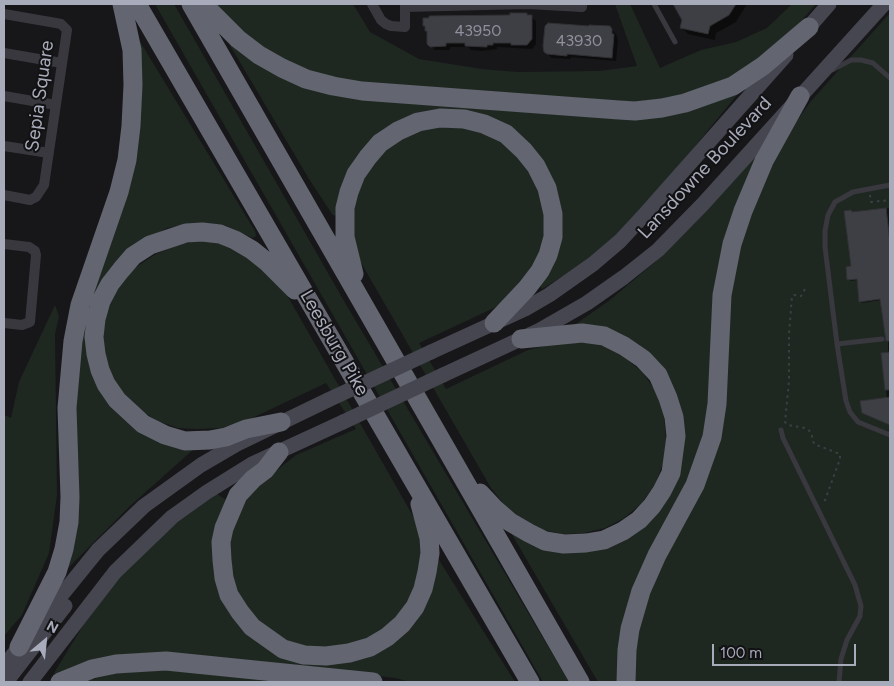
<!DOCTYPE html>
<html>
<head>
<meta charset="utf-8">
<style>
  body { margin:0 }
  #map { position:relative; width:894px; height:686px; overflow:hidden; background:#171719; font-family:Figtree,sans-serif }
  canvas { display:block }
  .frame { position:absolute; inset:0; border:5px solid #a8abba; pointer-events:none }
  .north { position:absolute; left:20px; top:616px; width:50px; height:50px; -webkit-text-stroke:4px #121214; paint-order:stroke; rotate:28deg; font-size:14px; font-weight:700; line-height:20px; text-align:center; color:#a8abba }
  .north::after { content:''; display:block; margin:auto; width:18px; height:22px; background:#a8abba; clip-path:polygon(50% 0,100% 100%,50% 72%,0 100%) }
  .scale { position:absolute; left:712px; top:644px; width:144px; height:22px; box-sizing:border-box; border:2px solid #a8abba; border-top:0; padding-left:6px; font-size:15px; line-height:18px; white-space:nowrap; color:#a8abba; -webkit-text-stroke:4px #121214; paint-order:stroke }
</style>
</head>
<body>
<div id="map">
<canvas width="894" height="686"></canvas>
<div class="frame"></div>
<div class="north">N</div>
<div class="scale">100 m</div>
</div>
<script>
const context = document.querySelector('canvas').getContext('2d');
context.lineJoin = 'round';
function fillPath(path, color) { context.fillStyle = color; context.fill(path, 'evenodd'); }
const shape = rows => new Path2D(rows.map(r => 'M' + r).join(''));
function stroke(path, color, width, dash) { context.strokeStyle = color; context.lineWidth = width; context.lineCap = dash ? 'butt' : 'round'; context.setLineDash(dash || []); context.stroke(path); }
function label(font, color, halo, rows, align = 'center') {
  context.font = font + ' Figtree,sans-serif'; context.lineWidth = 4; context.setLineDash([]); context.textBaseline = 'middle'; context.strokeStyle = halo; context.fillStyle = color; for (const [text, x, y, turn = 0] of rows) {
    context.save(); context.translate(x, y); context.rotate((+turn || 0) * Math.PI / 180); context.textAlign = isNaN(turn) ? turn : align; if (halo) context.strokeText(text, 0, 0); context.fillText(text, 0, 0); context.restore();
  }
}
fillPath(shape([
  [155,4,174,4,344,301,569,682,543,682],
  [215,4,353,4,370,32,419,59,482,69,517,72,599,71,637,66,615,4,630,4,660,68,701,50,736,42,767,28,792,4,816,4,789,35,743,72,680,97,648,103,345,85,298,70,252,40],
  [890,13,890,682,631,682,646,586,702,487,730,285,738,246,781,143,811,101],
  [218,25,286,75,610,113,745,85,673,173,617,234,583,264,542,289,539,285,560,231,505,127,398,123,335,216,332,214,309,179],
  [136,35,255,231,256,236,253,238,224,225,197,223,167,228,142,241,96,295,100,387,114,410,134,426,195,448,130,506,68,568,80,333,118,216],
  [449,125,475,129,496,137,512,150,533,176,543,205,545,222,543,241,537,260,512,294,494,308,419,343,446,389,528,350,556,343,583,342,603,346,622,355,642,372,658,394,664,416,666,440,663,464,655,484,642,503,624,518,605,528,584,533,564,534,541,530,523,520,506,507,491,488,360,261,354,239,352,224,358,184,376,156,410,132],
  [759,151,746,184,710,409,694,470,665,525,624,682,598,682,507,526,603,545,679,466,657,367,573,326,610,300,654,263],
  [200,240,223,244,243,253,271,277,287,295,417,523,423,543,420,570,406,607,386,628,363,642,320,648,303,646,284,640,255,619,235,588,231,576,230,543,234,523,243,504,257,486,296,455,356,429,326,383,248,420,221,428,197,429,178,428,158,421,140,410,120,392,108,369,103,347,104,327,108,306,120,283,136,267,156,254,179,245],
  [55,305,59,316,55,334,57,495,49,553,22,615,4,636,4,415,11,418,19,382],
  [217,494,228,501,214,559,269,650,374,652,436,561,439,560,515,682,411,682,395,678,355,673,281,665,56,674,54,673,84,624,124,571,165,531],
  [169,670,288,682,82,682,117,673]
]), '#1e2821');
fillPath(shape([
  [674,4,706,4,708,6,710,5,709,4,747,4,736,22,716,33,715,40,688,34,681,27,683,19],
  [527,14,536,21,536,44,532,49,497,47,497,49,482,51,471,50,468,47,450,47,450,50,435,50,429,44,428,33,424,26],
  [610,28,616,34,618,40,616,61,571,57,571,59,552,58,545,52],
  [890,208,890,425,863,412,887,399,882,354,888,353,888,339,882,300,862,303,860,301,858,280,850,281,848,279,852,267,853,214]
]), '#0007');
const building = shape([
  [673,4,736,4,729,15,710,26,708,34,680,28,682,20,673,4],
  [510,13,527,13,527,15,532,15,532,39,527,45,511,45,511,43,493,43,493,45,487,45,487,47,465,46,465,43,446,43,446,46,430,47,427,44,427,31,425,31,425,26,423,26,423,18,429,18,429,16,510,15,510,13],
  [548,23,589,26,589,25,610,26,612,29,612,34,614,34,612,58,567,54,567,56,547,54,544,52,543,46,545,26,548,23],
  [886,208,890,242,890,341,886,341,880,299,859,302,857,279,847,280,846,267,851,266,844,211,851,210,852,212,886,208],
  [890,352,890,390,885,390,881,353,890,352],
  [890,397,890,425,862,413,860,401,890,397]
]);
fillPath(building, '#3e3f44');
stroke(building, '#313135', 1);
stroke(shape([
  [870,195,871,202,890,200],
  [805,289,801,296,794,295,792,296,789,334,789,381,785,422,788,425,805,428,811,432,814,444,840,454,840,459,824,503]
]), '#3d3e45', 2, [2.5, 4]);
stroke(shape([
  [654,4,675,42],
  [832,70,851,60,861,60,873,63,890,78],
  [890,185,853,192,835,202,828,215,825,231,825,247,837,344,846,401,850,412,858,422,890,435],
  [837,344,882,339],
  [781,430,783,438,855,585,861,606,860,616,847,640,841,659,839,682]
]), '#38383e', 5);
stroke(shape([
  [372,4,381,20,386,24,391,26,405,27,405,4],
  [405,7,527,4,582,7,582,4],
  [4,14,56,23,61,24,67,30,44,185,36,197,30,200,4,195],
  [4,53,62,63],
  [4,96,56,105],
  [4,146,49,153],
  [4,244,29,247,35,251,36,255,30,322,22,325,4,323]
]), '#38383e', 10);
stroke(shape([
  [802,35,829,4],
  [431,352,525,309,549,295,593,264,620,241,645,214,786,55],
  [443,375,540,330,587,303,624,277,658,250,703,204,884,4],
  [4,666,98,550,144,506,201,465,237,444,328,400],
  [6,682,65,606],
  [30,682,115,572,172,517,207,492,252,464,343,422]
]), '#45464f', 15);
stroke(shape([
  [137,4,530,682],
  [191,4,580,682],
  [203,4,238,39,259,55,282,68,306,79,333,86,362,91,619,110,635,111,662,108,685,103,733,86,763,66,809,27],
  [354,274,345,237,345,208,349,192,356,174,368,157,380,143,398,131,418,122,440,118,464,119,484,124,506,134,524,151,536,166,547,188,553,214,553,237,548,255,540,271,527,288,494,323],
  [281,422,246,429,226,437,210,440,185,441,165,435,143,424,117,400,106,384,100,370,96,354,94,337,96,319,101,301,110,284,121,270,133,256,150,245,186,233,202,232,220,234,235,240,252,250,267,262,295,290],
  [279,452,265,470,253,479,238,495,224,528,221,542,222,560,224,578,229,595,240,612,252,627,283,649,304,655,326,656,349,653,370,647,387,637,402,624,415,607,423,589,427,572,430,553,429,538,420,504],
  [480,493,495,509,510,522,529,533,545,541,564,544,586,543,604,540,623,531,639,520,652,506,662,491,671,473,676,436,674,417,668,398,658,375,643,359,624,346,604,336,582,333,521,339],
  [19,647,57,572,64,549,69,522,70,497,67,408,73,341,80,305,119,192,127,160,131,126,133,85,132,50,122,4],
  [60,682,92,669,116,664,166,661,373,682],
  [626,682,627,650,630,629,641,591,657,555,695,485,712,437,717,404,722,295,732,244,743,211,764,161,800,96]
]), '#636570', 19);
stroke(shape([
  [328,400,431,352],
  [343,422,443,375]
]), '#45464f', 15);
label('16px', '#8e909c', null, [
  ["43950",478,31],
  ["43930",579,41]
]);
label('19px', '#a8abba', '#121214', [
  ["Sepia Square",40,96,-82],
  ["Lansdowne Boulevard",705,168,-47],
  ["Leesburg Pike",334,343,60]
]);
</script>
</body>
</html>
